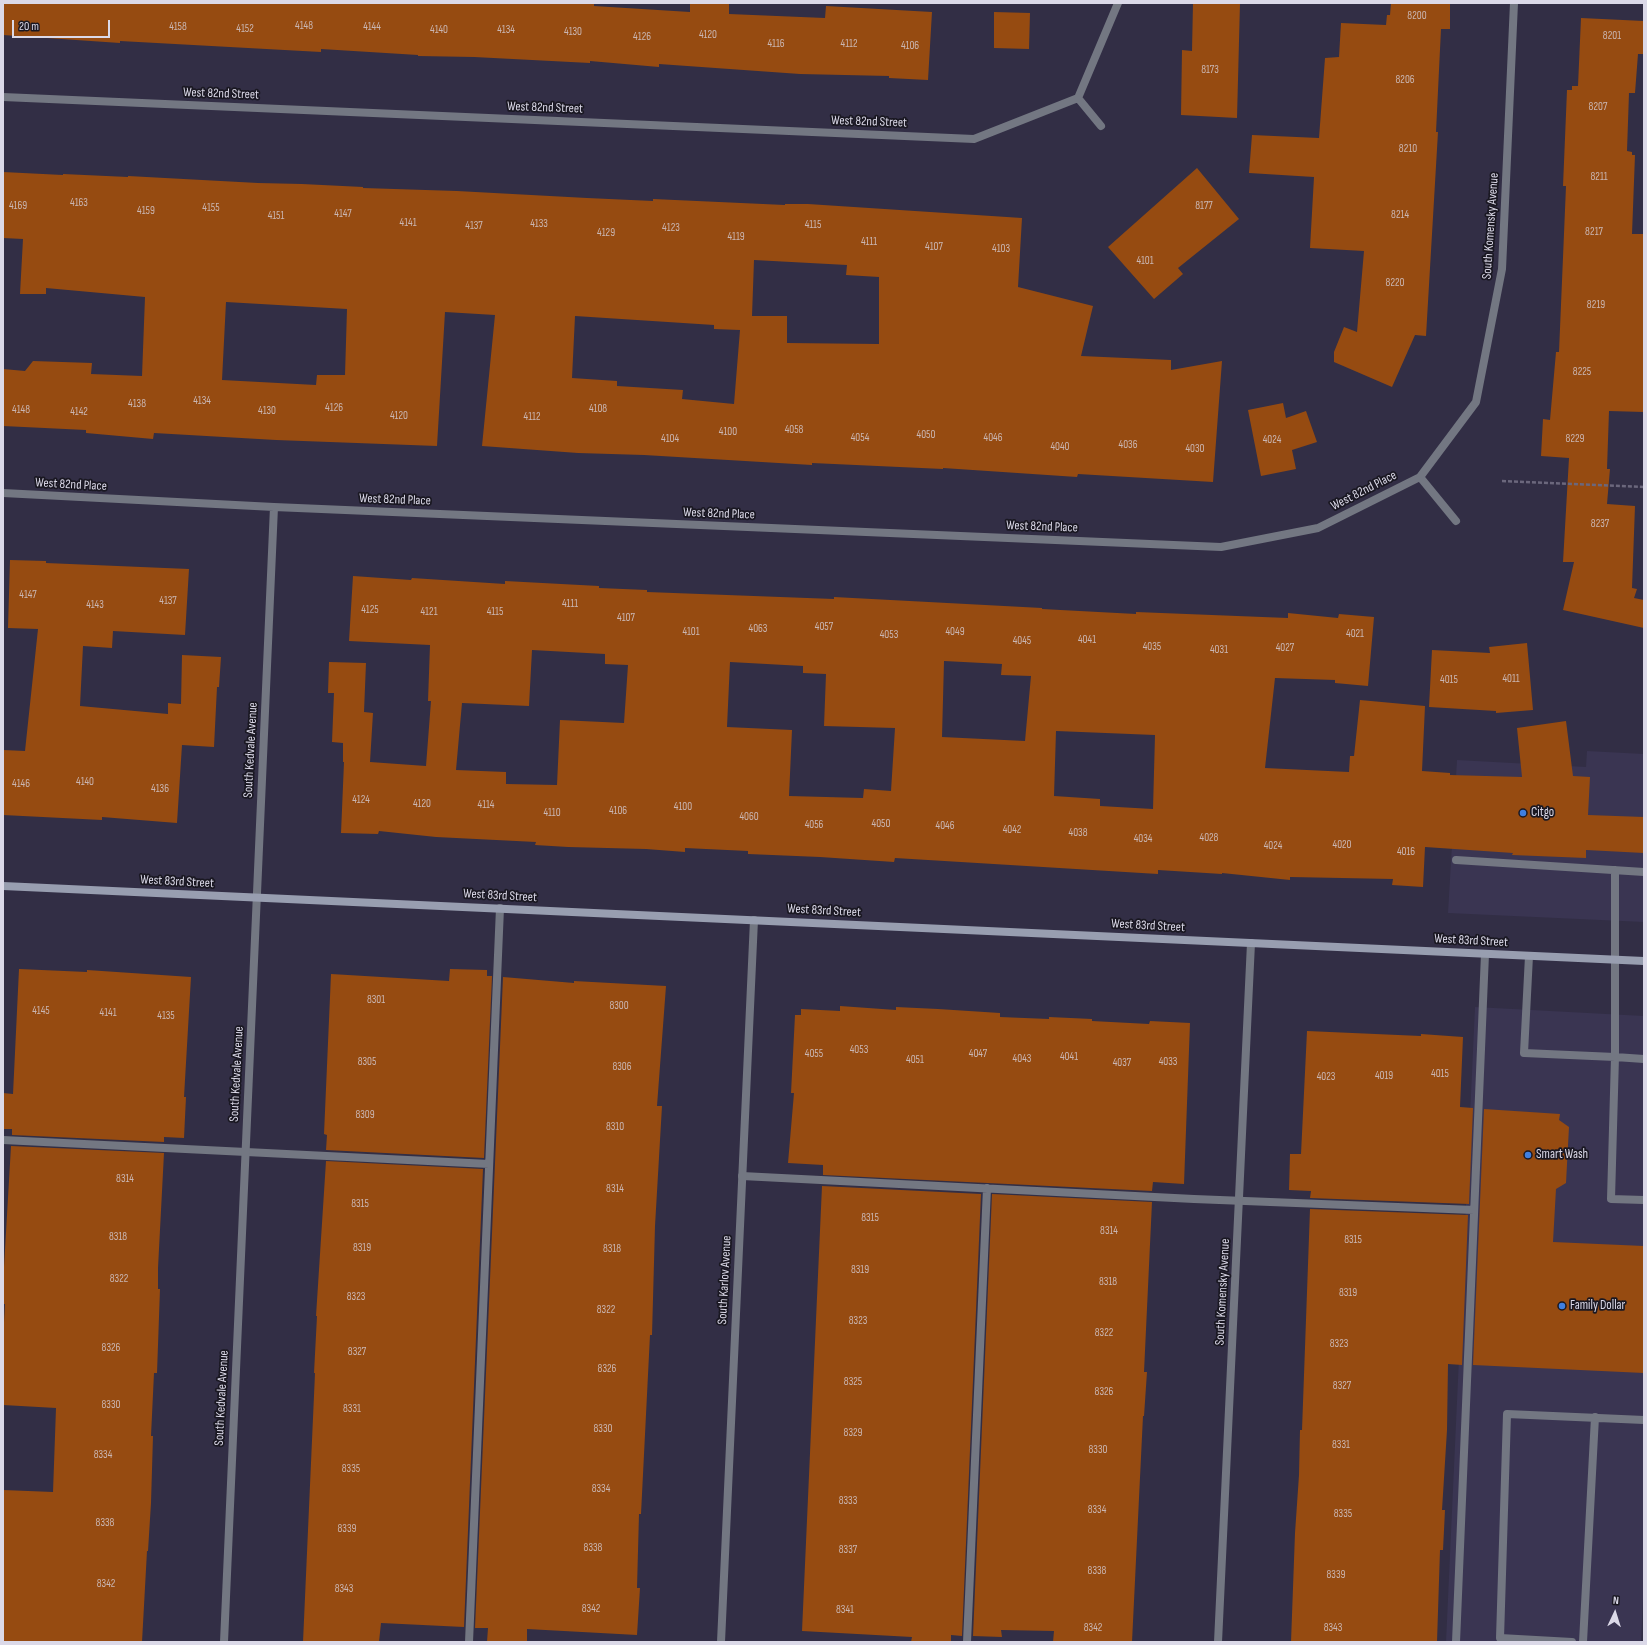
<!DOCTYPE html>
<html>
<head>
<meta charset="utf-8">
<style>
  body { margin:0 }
  #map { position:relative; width:1647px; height:1645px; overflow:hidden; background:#322e45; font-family:"Sofia Sans Condensed",sans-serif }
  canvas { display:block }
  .frame { position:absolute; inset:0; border:4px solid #dbd9e8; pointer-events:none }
  .north { position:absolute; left:1595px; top:1593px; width:40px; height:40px; -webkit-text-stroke:3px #1a1822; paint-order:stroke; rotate:4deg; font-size:11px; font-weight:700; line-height:16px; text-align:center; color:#dbd9e8 }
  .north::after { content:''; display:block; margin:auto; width:14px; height:18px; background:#dbd9e8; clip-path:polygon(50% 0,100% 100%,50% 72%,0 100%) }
  .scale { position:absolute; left:12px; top:20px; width:98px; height:18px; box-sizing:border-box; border:2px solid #dbd9e8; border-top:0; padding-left:5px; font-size:12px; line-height:14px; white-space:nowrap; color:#dbd9e8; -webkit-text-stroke:3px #1a1822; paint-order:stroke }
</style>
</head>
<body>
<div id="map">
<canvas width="1647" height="1645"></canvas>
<div class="frame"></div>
<div class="north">N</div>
<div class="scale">20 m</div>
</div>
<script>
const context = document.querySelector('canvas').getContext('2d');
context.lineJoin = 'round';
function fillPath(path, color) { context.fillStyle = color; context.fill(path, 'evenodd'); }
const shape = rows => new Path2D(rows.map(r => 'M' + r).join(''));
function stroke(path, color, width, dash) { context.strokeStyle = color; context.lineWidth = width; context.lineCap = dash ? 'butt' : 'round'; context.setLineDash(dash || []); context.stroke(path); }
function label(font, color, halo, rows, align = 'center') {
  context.font = font + ' "Sofia Sans Condensed",sans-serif'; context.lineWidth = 3.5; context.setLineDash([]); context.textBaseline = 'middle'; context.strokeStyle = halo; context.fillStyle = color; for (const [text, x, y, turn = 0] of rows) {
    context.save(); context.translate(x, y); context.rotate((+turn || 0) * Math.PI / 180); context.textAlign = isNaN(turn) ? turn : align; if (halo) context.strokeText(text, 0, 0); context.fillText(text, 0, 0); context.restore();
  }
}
fillPath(shape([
  [1587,751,1644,754,1644,922,1448,913,1457,760,1586,767],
  [1475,1007,1644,1016,1644,1577,1641,1642,1446,1642]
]), '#3a3552');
fillPath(shape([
  [3,3,594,3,594,6,690,12,690,3,729,3,729,14,825,18,826,6,932,12,928,80,889,78,889,76,800,74,659,64,659,67,590,61,590,63,474,57,418,56,418,55,321,49,321,52,120,41,120,43,3,35],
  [1193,3,1240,3,1237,118,1181,115,1182,50,1192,51],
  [1391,3,1450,3,1450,29,1441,29,1436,132,1438,132,1426,336,1415,335,1392,387,1334,362,1334,352,1344,327,1357,332,1364,251,1310,248,1314,177,1249,173,1252,135,1319,138,1325,58,1339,57,1341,23,1386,25,1387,15,1390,15],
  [994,12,1030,13,1029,49,994,48],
  [1581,18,1644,21,1644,54,1638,54,1635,93,1629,93,1627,151,1632,152,1632,155,1635,155,1632,234,1644,234,1644,412,1609,411,1607,469,1610,469,1607,504,1635,506,1632,588,1637,589,1634,598,1644,600,1644,628,1563,610,1574,562,1563,562,1569,458,1541,456,1543,419,1550,420,1556,352,1559,352,1566,186,1563,186,1567,90,1572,90,1572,86,1578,86],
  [1197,168,1239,219,1178,268,1183,274,1154,299,1108,247],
  [3,172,63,175,63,174,128,177,128,176,258,183,302,184,363,187,363,188,457,191,587,198,653,201,653,199,785,205,785,204,808,204,1022,218,1018,287,1093,306,1081,356,1171,360,1171,370,1222,361,1213,482,1078,474,1077,477,943,468,943,469,812,463,812,465,644,455,578,453,482,446,495,315,445,312,437,446,276,440,154,433,153,439,86,433,86,430,3,426,3,369,25,371,33,361,92,363,91,374,142,376,145,297,46,288,46,294,20,294,23,239,3,238],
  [754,260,847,265,846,275,879,277,879,344,787,343,787,316,752,316],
  [226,302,347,309,345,375,317,375,316,385,222,380],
  [575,316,714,325,714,329,740,330,734,404,682,399,683,390,617,386,617,381,572,378],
  [1283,403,1286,418,1306,411,1317,442,1292,450,1296,469,1261,476,1248,410],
  [10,560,46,561,46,563,189,569,185,635,113,631,112,648,83,646,80,706,168,714,168,703,181,704,182,655,221,657,219,687,217,687,214,747,182,745,177,823,102,817,102,820,3,815,3,750,25,751,38,629,8,628],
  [353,576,411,580,412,578,505,584,505,581,599,586,599,588,647,590,647,592,834,599,834,597,1042,608,1042,609,1136,614,1136,612,1288,618,1288,613,1338,618,1339,614,1374,617,1368,686,1335,683,1335,680,1275,678,1265,768,1349,772,1350,756,1354,756,1360,700,1425,706,1422,771,1450,773,1450,775,1522,777,1517,728,1566,721,1573,776,1590,777,1588,815,1644,817,1644,853,1586,850,1586,858,1512,855,1513,853,1425,847,1423,887,1392,885,1393,879,1290,877,1290,880,1222,873,1222,874,1158,870,1158,874,895,858,894,862,820,857,748,854,748,851,685,848,685,852,646,849,568,847,535,845,536,842,436,837,379,831,378,834,341,833,344,762,343,762,343,743,332,742,334,693,328,693,329,662,366,663,364,712,373,713,370,762,426,766,431,701,428,701,430,645,349,641],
  [532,650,605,654,605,664,628,665,624,723,560,720,557,785,506,784,506,772,456,770,462,703,529,706],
  [944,661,1002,664,1001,675,1031,676,1025,741,942,737],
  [730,662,803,666,803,673,826,674,824,726,895,728,891,791,864,789,863,798,789,796,792,730,727,727],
  [1056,731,1155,735,1153,809,1100,806,1100,799,1054,796],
  [1527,643,1533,710,1496,713,1496,711,1429,707,1432,650,1490,653,1489,647],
  [19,969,87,972,87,970,191,977,184,1097,186,1097,184,1138,164,1137,164,1142,12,1135,12,1129,3,1129,3,1093,13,1094],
  [450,969,487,970,487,976,492,976,484,1158,326,1150,327,1135,324,1134,331,974,449,981],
  [503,977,574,983,574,981,666,986,657,1106,662,1106,655,1226,652,1335,650,1335,641,1514,639,1514,637,1588,640,1588,637,1635,527,1629,527,1642,487,1642,488,1628,475,1628],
  [840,1006,896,1010,896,1007,938,1009,1000,1013,1000,1017,1049,1019,1049,1017,1092,1019,1092,1021,1149,1024,1150,1021,1190,1023,1184,1184,1153,1182,1152,1191,823,1175,823,1165,788,1163,794,1093,791,1093,795,1015,801,1015,801,1009,840,1011],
  [1307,1031,1421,1036,1421,1034,1463,1037,1460,1107,1473,1108,1469,1204,1310,1198,1311,1191,1289,1190,1290,1154,1301,1154],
  [1484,1109,1560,1114,1559,1120,1569,1127,1566,1183,1556,1189,1553,1242,1644,1246,1644,1373,1473,1365],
  [11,1146,164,1153,158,1268,158,1289,160,1289,157,1373,154,1373,151,1436,153,1436,151,1503,148,1551,147,1551,142,1642,3,1642,3,1490,53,1492,56,1408,3,1405,3,1340,5,1304,3,1304,3,1284],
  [326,1161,483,1169,464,1627,381,1623,379,1642,303,1642,315,1373,314,1373,317,1316,316,1316],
  [822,1186,981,1194,962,1636,951,1635,951,1642,911,1642,912,1637,802,1631],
  [992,1194,1152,1202,1144,1372,1147,1372,1144,1416,1143,1416,1132,1642,1053,1642,1054,1631,1001,1630,1002,1637,973,1636],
  [1310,1209,1468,1215,1462,1365,1448,1364,1447,1430,1442,1510,1445,1510,1443,1550,1440,1550,1437,1642,1291,1642,1295,1533,1299,1475,1300,1430,1302,1430]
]), '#964b11');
stroke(shape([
  [1502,481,1644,487]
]), '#6b677c', 2.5, [4, 2]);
stroke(shape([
  [1456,860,1644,872],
  [1615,870,1615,1057,1644,1059],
  [1529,956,1524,1053,1615,1057,1611,1199,1644,1200],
  [3,1140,489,1164],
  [742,1176,1194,1199,1474,1210],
  [469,1642,500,908],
  [967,1642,987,1188],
  [1456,1642,1485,954],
  [1572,1642,1500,1638,1507,1414,1644,1420],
  [1583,1642,1595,1417]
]), '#737782', 8);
stroke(shape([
  [3,97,974,139,1078,98],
  [1078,98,1118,3],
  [1078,98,1101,126],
  [1420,477,1456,521],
  [3,493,274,507,1221,547,1318,528,1420,477,1476,402,1502,269,1514,3],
  [224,1642,274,507],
  [721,1642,754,920],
  [1218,1642,1251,943]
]), '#737782', 8);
stroke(shape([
  [3,886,1644,961]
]), '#989eb0', 8);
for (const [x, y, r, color] of [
  [1523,813,4,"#3f7fe0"],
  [1528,1155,4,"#3f7fe0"],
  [1562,1306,4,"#3f7fe0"]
]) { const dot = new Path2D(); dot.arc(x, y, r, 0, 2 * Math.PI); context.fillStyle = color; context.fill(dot); stroke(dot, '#1a1822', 1.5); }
label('11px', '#cab6b2', null, [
  ["8200",1417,16],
  ["4148",304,26],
  ["4158",178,27],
  ["4144",372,27],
  ["4152",245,29],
  ["4140",439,30],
  ["4134",506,30],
  ["4130",573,32],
  ["4120",708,35],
  ["8201",1612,36],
  ["4126",642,37],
  ["4116",776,44],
  ["4112",849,44],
  ["4106",910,46],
  ["8173",1210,70],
  ["8206",1405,80],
  ["8207",1598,107],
  ["8210",1408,149],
  ["8211",1599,177],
  ["4163",79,203],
  ["4169",18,206],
  ["8177",1204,206],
  ["4155",211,208],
  ["4159",146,211],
  ["4147",343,214],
  ["8214",1400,215],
  ["4151",276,216],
  ["4141",408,223],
  ["4133",539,224],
  ["4115",813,225],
  ["4137",474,226],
  ["4123",671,228],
  ["8217",1594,232],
  ["4129",606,233],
  ["4119",736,237],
  ["4111",869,242],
  ["4107",934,247],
  ["4103",1001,249],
  ["4101",1145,261],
  ["8220",1395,283],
  ["8219",1596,305],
  ["8225",1582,372],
  ["4134",202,401],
  ["4138",137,404],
  ["4126",334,408],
  ["4108",598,409],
  ["4148",21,410],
  ["4130",267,411],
  ["4142",79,412],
  ["4120",399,416],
  ["4112",532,417],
  ["4058",794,430],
  ["4100",728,432],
  ["4050",926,435],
  ["4054",860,438],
  ["4046",993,438],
  ["4104",670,439],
  ["8229",1575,439],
  ["4024",1272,440],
  ["4036",1128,445],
  ["4040",1060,447],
  ["4030",1195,449],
  ["8237",1600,524],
  ["4147",28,595],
  ["4137",168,601],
  ["4111",570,604],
  ["4143",95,605],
  ["4125",370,610],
  ["4121",429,612],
  ["4115",495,612],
  ["4107",626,618],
  ["4057",824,627],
  ["4063",758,629],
  ["4101",691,632],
  ["4049",955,632],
  ["4021",1355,634],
  ["4053",889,635],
  ["4041",1087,640],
  ["4045",1022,641],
  ["4035",1152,647],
  ["4027",1285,648],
  ["4031",1219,650],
  ["4011",1511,679],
  ["4015",1449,680],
  ["4140",85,782],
  ["4146",21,784],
  ["4136",160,789],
  ["4124",361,800],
  ["4120",422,804],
  ["4114",486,805],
  ["4100",683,807],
  ["4106",618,811],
  ["4110",552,813],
  ["4060",749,817],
  ["4050",881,824],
  ["4056",814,825],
  ["4046",945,826],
  ["4042",1012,830],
  ["4038",1078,833],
  ["4028",1209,838],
  ["4034",1143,839],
  ["4020",1342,845],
  ["4024",1273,846],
  ["4016",1406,852],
  ["8301",376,1000],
  ["8300",619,1006],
  ["4145",41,1011],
  ["4141",108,1013],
  ["4135",166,1016],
  ["4053",859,1050],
  ["4055",814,1054],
  ["4047",978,1054],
  ["4041",1069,1057],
  ["4043",1022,1059],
  ["4051",915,1060],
  ["8305",367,1062],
  ["4033",1168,1062],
  ["4037",1122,1063],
  ["8306",622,1067],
  ["4015",1440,1074],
  ["4019",1384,1076],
  ["4023",1326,1077],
  ["8309",365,1115],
  ["8310",615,1127],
  ["8314",125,1179],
  ["8314",615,1189],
  ["8315",360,1204],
  ["8315",870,1218],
  ["8314",1109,1231],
  ["8318",118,1237],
  ["8315",1353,1240],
  ["8319",362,1248],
  ["8318",612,1249],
  ["8319",860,1270],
  ["8322",119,1279],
  ["8318",1108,1282],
  ["8319",1348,1293],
  ["8323",356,1297],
  ["8322",606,1310],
  ["8323",858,1321],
  ["8322",1104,1333],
  ["8323",1339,1344],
  ["8326",111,1348],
  ["8327",357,1352],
  ["8326",607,1369],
  ["8325",853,1382],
  ["8327",1342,1386],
  ["8326",1104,1392],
  ["8330",111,1405],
  ["8331",352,1409],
  ["8330",603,1429],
  ["8329",853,1433],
  ["8331",1341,1445],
  ["8330",1098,1450],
  ["8334",103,1455],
  ["8335",351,1469],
  ["8334",601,1489],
  ["8333",848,1501],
  ["8334",1097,1510],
  ["8335",1343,1514],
  ["8338",105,1523],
  ["8339",347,1529],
  ["8338",593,1548],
  ["8337",848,1550],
  ["8338",1097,1571],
  ["8339",1336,1575],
  ["8342",106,1584],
  ["8343",344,1589],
  ["8342",591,1609],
  ["8341",845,1610],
  ["8342",1093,1628],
  ["8343",1333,1628]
]);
label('13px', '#dbd9e8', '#1a1822', [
  ["West 82nd Street",221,94,2],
  ["West 82nd Street",545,108,2],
  ["West 82nd Street",869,122,2],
  ["South Komensky Avenue",1491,226,-86],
  ["West 82nd Place",71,485,3],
  ["West 82nd Place",1364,491,-27],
  ["West 82nd Place",395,500,2],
  ["West 82nd Place",719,514,2],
  ["West 82nd Place",1042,527,2],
  ["South Kedvale Avenue",251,750,-87],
  ["West 83rd Street",177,882,3],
  ["West 83rd Street",500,896,3],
  ["West 83rd Street",824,911,3],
  ["West 83rd Street",1148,926,3],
  ["West 83rd Street",1471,941,3],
  ["South Kedvale Avenue",237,1074,-87],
  ["South Karlov Avenue",725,1280,-87],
  ["South Komensky Avenue",1223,1292,-87],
  ["South Kedvale Avenue",222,1398,-87]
]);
label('13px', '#dbd9e8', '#1a1822', [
  ["Citgo",1531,813],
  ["Smart Wash",1536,1155],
  ["Family Dollar",1570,1306]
], 'left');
</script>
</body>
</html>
